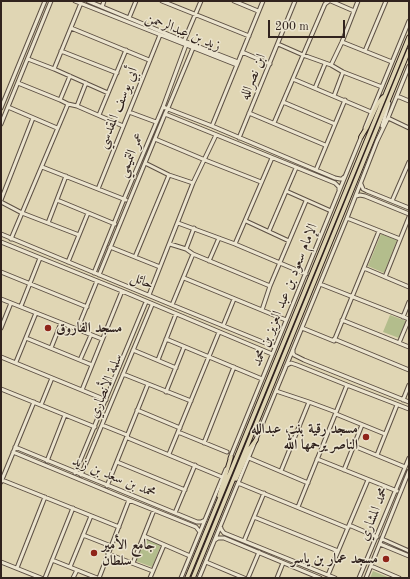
<!DOCTYPE html>
<html>
<head>
<meta charset="utf-8">
<style>
  body { margin:0 }
  #map { position:relative; width:410px; height:579px; overflow:hidden; background:#e0d6b4; font-family:"Old Standard TT",serif }
  canvas { display:block }
  .frame { position:absolute; inset:0; border:2px solid #31231e; pointer-events:none }
  .scale { position:absolute; left:268px; top:20px; width:77px; height:18px; box-sizing:border-box; border:2px solid #31231e; border-top:0; padding-left:5px; font-size:12px; line-height:14px; white-space:nowrap; color:#31231e; -webkit-text-stroke:3px #ebe4ce; paint-order:stroke }
</style>
</head>
<body>
<div id="map">
<canvas width="410" height="579"></canvas>
<div class="frame"></div>
<div class="scale">200 m</div>
</div>
<script>
const context = document.querySelector('canvas').getContext('2d');
context.lineJoin = 'round';
function fillPath(path, color) { context.fillStyle = color; context.fill(path, 'evenodd'); }
const shape = rows => new Path2D(rows.map(r => 'M' + r).join(''));
function stroke(path, color, width, dash) { context.strokeStyle = color; context.lineWidth = width; context.lineCap = dash ? 'butt' : 'round'; context.setLineDash(dash || []); context.stroke(path); }
function label(font, color, halo, rows, align = 'center') {
  context.font = font + ' "Old Standard TT",Amiri,serif'; context.lineWidth = 3; context.setLineDash([]); context.textBaseline = 'middle'; context.strokeStyle = halo; context.fillStyle = color; for (const [text, x, y, turn = 0] of rows) {
    context.save(); context.translate(x, y); context.rotate((+turn || 0) * Math.PI / 180); context.textAlign = isNaN(turn) ? turn : align; if (halo) context.strokeText(text, 0, 0); context.fillText(text, 0, 0); context.restore();
  }
}
fillPath(shape([
  [381,234,397,240,384,273,368,266],
  [390,315,406,321,399,338,383,332],
  [145,539,161,545,152,567,136,561],
  [373,571,390,578,370,578]
]), '#b3bd8c');
const minor = shape([
  [75,1,237,65],
  [88,1,184,41,238,62],
  [162,1,249,36],
  [234,1,258,11],
  [331,1,354,11],
  [102,7,104,1],
  [129,18,136,1],
  [71,28,149,60],
  [184,41,201,1],
  [342,42,392,62],
  [278,44,303,55,331,65,343,72,382,87],
  [61,51,117,73],
  [365,51,386,1],
  [242,52,270,64],
  [28,59,54,69,108,93],
  [331,65,342,42,358,1],
  [54,69,81,3],
  [293,79,371,112],
  [18,83,60,100,68,104,77,106,123,126],
  [315,88,325,64],
  [334,96,343,72],
  [397,96,409,101],
  [60,100,70,76],
  [283,102,335,124],
  [77,106,86,83],
  [8,107,57,128],
  [163,107,212,126,335,178,340,179,342,179,344,177],
  [1,108,45,1],
  [129,112,156,122],
  [249,113,325,145],
  [165,114,335,183,339,187,339,190],
  [99,115,126,50],
  [388,118,409,128],
  [274,123,325,4,329,1],
  [1,124,51,1],
  [212,126,263,1],
  [382,126,389,103],
  [365,128,409,21],
  [239,138,295,1],
  [155,139,205,160,261,182],
  [145,163,169,175,193,183],
  [42,167,126,200],
  [316,170,345,100],
  [361,184,363,189,367,191,409,208],
  [98,189,160,35],
  [286,191,331,211],
  [356,196,360,195,365,196,409,214],
  [1,200,33,118],
  [57,200,115,224],
  [392,201,409,162],
  [1,202,22,213,79,235],
  [347,218,400,239],
  [246,221,289,241],
  [48,223,66,176],
  [178,223,235,244,306,274],
  [269,231,296,168],
  [1,234,172,305,275,347],
  [11,239,68,104],
  [1,242,122,291,272,354],
  [170,244,186,249,193,254,270,286],
  [235,244,272,158],
  [110,247,160,267],
  [186,249,194,228],
  [135,257,169,175],
  [209,261,219,238],
  [68,262,88,213],
  [364,268,409,287],
  [1,272,87,307],
  [94,273,124,199,163,107,186,45],
  [99,275,165,114,168,108,193,48],
  [385,277,409,217],
  [184,278,286,320],
  [320,284,409,319],
  [149,295,193,183,216,135],
  [1,299,102,339],
  [172,305,193,254],
  [21,306,40,258],
  [262,310,270,286,306,201],
  [403,317,409,302],
  [342,320,409,347],
  [223,326,234,299],
  [1,328,11,303],
  [302,328,334,341,379,231],
  [77,330,97,281],
  [26,338,92,365],
  [166,339,262,379],
  [334,339,409,370],
  [399,343,409,319],
  [51,348,61,323],
  [293,349,293,353,294,355,304,360,409,402],
  [133,350,176,368],
  [1,357,106,400],
  [80,360,91,335],
  [158,360,176,314],
  [16,362,36,313],
  [286,366,287,365,291,363,297,365,347,385,409,409],
  [123,374,191,401],
  [1,389,95,427],
  [82,390,122,291],
  [276,391,309,402,336,412],
  [166,392,184,347],
  [403,400,409,385],
  [41,405,52,378],
  [137,410,180,428],
  [336,414,385,434],
  [102,425,127,435,128,438,222,477],
  [178,432,227,452],
  [204,443,234,367],
  [354,446,405,467],
  [15,447,197,522,201,522,205,520],
  [13,452,129,500,196,527,200,532],
  [169,454,219,332],
  [377,455,397,405],
  [230,458,362,135],
  [249,458,308,483],
  [317,459,397,491],
  [47,461,65,415],
  [117,462,185,490],
  [344,470,362,425],
  [281,471,309,402],
  [75,473,146,302],
  [81,475,152,305],
  [2,480,119,527],
  [1,482,34,402],
  [238,483,348,528],
  [107,486,148,384],
  [298,507,347,385],
  [175,513,195,465],
  [254,517,338,551],
  [349,525,377,537],
  [221,528,221,529,224,533,335,578],
  [83,535,111,546],
  [144,536,190,556],
  [382,539,409,551],
  [215,540,218,538,224,538,320,578],
  [244,541,264,493],
  [380,544,409,556],
  [108,554,153,571],
  [52,560,97,578],
  [1,562,41,578],
  [206,562,244,578],
  [133,563,154,510],
  [371,566,399,578],
  [70,567,91,516],
  [17,568,45,497],
  [328,575,368,480],
  [45,578,73,508],
  [73,578,77,570],
  [99,578,129,500],
  [150,578,164,545],
  [181,578,226,469],
  [199,578,347,218,377,141,388,118,409,66],
  [248,578,259,552],
  [277,578,283,563],
  [359,578,409,458],
  [366,578,409,471]
]);
const major = shape([
  [361,137,367,127,378,103,383,97],
  [236,479,250,448,256,440],
  [219,496,231,457],
  [187,578,409,37],
  [193,578,409,50]
]);
stroke(minor, '#5d5044', 5);
stroke(major, '#31231e', 5.5);
stroke(minor, '#ebe4ce', 3);
stroke(major, '#e0d6b4', 3.5);
for (const [x, y, r, color] of [
  [48,328,4,"#8f2418"],
  [366,437,4,"#8f2418"],
  [94,553,4,"#8f2418"],
  [386,559,4,"#8f2418"]
]) { const dot = new Path2D(); dot.arc(x, y, r, 0, 2 * Math.PI); context.fillStyle = color; context.fill(dot); stroke(dot, '#ebe4ce', 1.5); }
label('14px', '#31231e', '#ebe4ce', [
  ["زيد بن عبدالرحمن",183,32,22],
  ["ابن نصرالله",253,77,-68],
  ["أبي يوسف المقدسي",118,108,-68],
  ["عمر التميمي",131,155,-67],
  ["حائل",142,281,22],
  ["الإمام سعود بن عبد العزيز بن محمد",285,295,-68],
  ["سلمة الأنصاري",106,386,-68],
  ["محمد بن سعد بن زيد",114,477,22],
  ["محمد المشاري",374,514,-68]
]);
label('bold 14px', '#31231e', '#ebe4ce', [
  ["مسجد الفاروق",56,328],
  ["مسجد رقية بنت عبدالله",358,429,"right"],
  ["الناصر يرحمها الله",358,445,"right"],
  ["جامع الأمير",102,545],
  ["سلطان",102,561],
  ["مسجد عمار بن ياسر",378,559,"right"]
], 'left');
</script>
</body>
</html>
